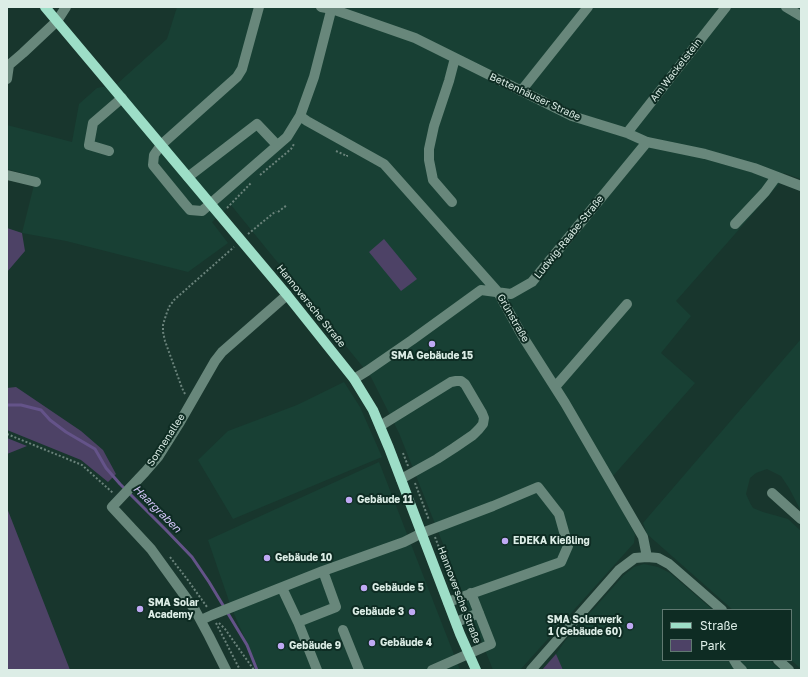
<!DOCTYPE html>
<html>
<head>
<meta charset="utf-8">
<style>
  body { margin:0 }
  #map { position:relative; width:808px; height:677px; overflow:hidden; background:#18362d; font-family:"Golos Text",sans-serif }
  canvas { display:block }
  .frame { position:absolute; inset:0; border:8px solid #dcede6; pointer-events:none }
  .legend { position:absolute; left:662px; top:609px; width:130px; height:52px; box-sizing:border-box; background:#0e2c23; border:1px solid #607971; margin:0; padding:5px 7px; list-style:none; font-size:12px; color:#dcede6 }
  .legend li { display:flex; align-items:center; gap:8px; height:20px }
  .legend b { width:20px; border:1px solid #607971 }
</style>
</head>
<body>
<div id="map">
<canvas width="808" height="677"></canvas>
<div class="frame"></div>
<ul class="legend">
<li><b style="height:5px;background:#9ddec7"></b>Straße</li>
<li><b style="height:11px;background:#4d4266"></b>Park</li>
</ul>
</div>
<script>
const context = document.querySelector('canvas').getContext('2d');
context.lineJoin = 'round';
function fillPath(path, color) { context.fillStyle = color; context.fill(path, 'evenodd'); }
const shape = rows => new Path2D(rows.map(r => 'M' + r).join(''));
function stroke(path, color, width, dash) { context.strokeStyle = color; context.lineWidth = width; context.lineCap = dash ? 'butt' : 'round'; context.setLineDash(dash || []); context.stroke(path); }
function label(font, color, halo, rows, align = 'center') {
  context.font = font + ' "Golos Text",sans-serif'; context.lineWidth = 4; context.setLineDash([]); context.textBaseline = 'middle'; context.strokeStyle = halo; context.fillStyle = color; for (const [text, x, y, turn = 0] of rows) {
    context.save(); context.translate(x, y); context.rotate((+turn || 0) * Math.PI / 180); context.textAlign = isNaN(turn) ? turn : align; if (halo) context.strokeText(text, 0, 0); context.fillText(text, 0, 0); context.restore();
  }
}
fillPath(shape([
  [177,7,801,7,801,179,784,173,779,184,676,301,691,316,661,353,695,383,613,476,604,478,635,534,634,543,520,670,493,670,399,433,371,377,315,308,290,276,274,258,231,205,225,210,212,222,228,243,188,272,66,241,22,233,36,177,7,169,7,125,72,142,79,104,97,88,117,84,167,39],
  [801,339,801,511,789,488,781,476,767,469,756,473,750,478,746,494,750,503,753,508,763,512,788,519,801,531,801,669,791,660,791,610,733,610,647,534,643,523],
  [344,382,360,407,382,457,233,519,198,460,228,431,297,405],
  [379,462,460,670,259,670,231,607,208,540],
  [644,564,658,567,670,573,713,610,663,610,663,660,769,660,781,670,563,670,556,654,565,641,623,576,634,567]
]), '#184034');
fillPath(shape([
  [7,228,22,233,25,251,7,272],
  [384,239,417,279,401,291,369,252],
  [16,387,81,431,103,450,116,474,108,482,81,460,7,430,7,388],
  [7,438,27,446,7,454],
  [7,508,70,670,7,670],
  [556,654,563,670,542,670]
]), '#4d4266');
stroke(shape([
  [7,405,21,405,41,410,50,420,66,432,95,449,106,468,120,484,166,530,192,557,209,582,247,645,257,670]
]), '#645389', 3);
stroke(shape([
  [336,151,347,156,347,155],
  [260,175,291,149,294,144],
  [227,208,251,183],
  [278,212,287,205],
  [248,234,276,211],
  [185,394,182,388,165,341,163,332,163,325,166,315,169,307,174,300,234,247],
  [7,434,82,465,113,493],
  [403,453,408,466],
  [415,483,429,520],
  [435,537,452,582],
  [170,557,187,579,207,607],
  [550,618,559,625],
  [216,623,240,670],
  [219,623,225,629,254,670],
  [470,627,476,641]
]), '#6a837b', 2, [2, 2]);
stroke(shape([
  [259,7,242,69,237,77,161,145,154,155,153,165,184,203,190,210,202,211,287,137,300,116,314,77,332,7],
  [321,7,332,9,415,38,572,116,627,133,647,142,705,154,754,168,801,186],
  [786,7,801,16],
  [7,64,9,65,23,53,57,21,66,7],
  [7,79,9,65],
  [521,91,588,7],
  [300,116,307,121,384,164,498,292,523,337,565,403,643,537,647,557],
  [627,133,726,7],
  [109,151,89,145,93,123,122,98],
  [7,175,36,182],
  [188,177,257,124,277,145],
  [452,202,433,180,429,160,429,149,434,126,449,81,455,58],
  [735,224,765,192,776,177],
  [354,379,367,371,412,340,481,290,511,294,532,282,647,142],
  [555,387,627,304],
  [380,426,451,382,456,381,461,381,465,384,482,413,484,418,483,424,479,429,473,435,454,448,437,459,401,479],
  [772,493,801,519],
  [282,588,298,622,317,670],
  [201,620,212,615,323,571,404,542,422,533,493,506,538,487,559,514,568,546,561,562,448,602],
  [298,622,336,607,323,571],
  [456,622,479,613],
  [343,630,359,670],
  [734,660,737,665,742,670],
  [778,660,789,670],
  [226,670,209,636,195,610,151,549,112,507,145,472,158,457,180,422,215,361,222,352,287,295],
  [432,670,491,644,471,593],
  [531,670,619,570,635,558,647,557,658,558,669,564,722,610]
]), '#68877b', 10);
stroke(shape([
  [45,7,287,295,354,379,373,410,389,448,460,634,476,670]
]), '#9ddec7', 10);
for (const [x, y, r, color] of [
  [432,344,4,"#bfa9f4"],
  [349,500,4,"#bfa9f4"],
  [505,541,4,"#bfa9f4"],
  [267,558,4,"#bfa9f4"],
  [364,588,4,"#bfa9f4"],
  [140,609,4,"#bfa9f4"],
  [412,612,4,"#bfa9f4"],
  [630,626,4,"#bfa9f4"],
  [372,643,4,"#bfa9f4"],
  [281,646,4,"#bfa9f4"]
]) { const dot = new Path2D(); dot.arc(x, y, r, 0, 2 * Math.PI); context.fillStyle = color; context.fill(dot); stroke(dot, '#0e2c23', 1.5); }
label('10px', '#dcede6', '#0e2c23', [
  ["Am Wackelstein",676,70,-52],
  ["Bettenhäuser Straße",535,97,25],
  ["Ludwig-Raabe-Straße",569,237,-51],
  ["Hannoversche Straße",311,306,51],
  ["Grünstraße",513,318,60],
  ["Sonnenallee",166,440,-57],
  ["Hannoversche Straße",459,595,69]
]);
label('bold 10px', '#dcede6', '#0e2c23', [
  ["SMA Gebäude 15",432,356,"center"],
  ["Gebäude 11",357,500],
  ["EDEKA Kießling",513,541],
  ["Gebäude 10",275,558],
  ["Gebäude 5",372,588],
  ["SMA Solar",148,603],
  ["Academy",148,615],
  ["Gebäude 3",404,612,"right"],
  ["SMA Solarwerk",622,620,"right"],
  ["1 (Gebäude 60)",622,632,"right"],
  ["Gebäude 4",380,643],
  ["Gebäude 9",289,646]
], 'left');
label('italic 11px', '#d2c5f7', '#0e2c23', [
  ["Haargraben",157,509,45]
]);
</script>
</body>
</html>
